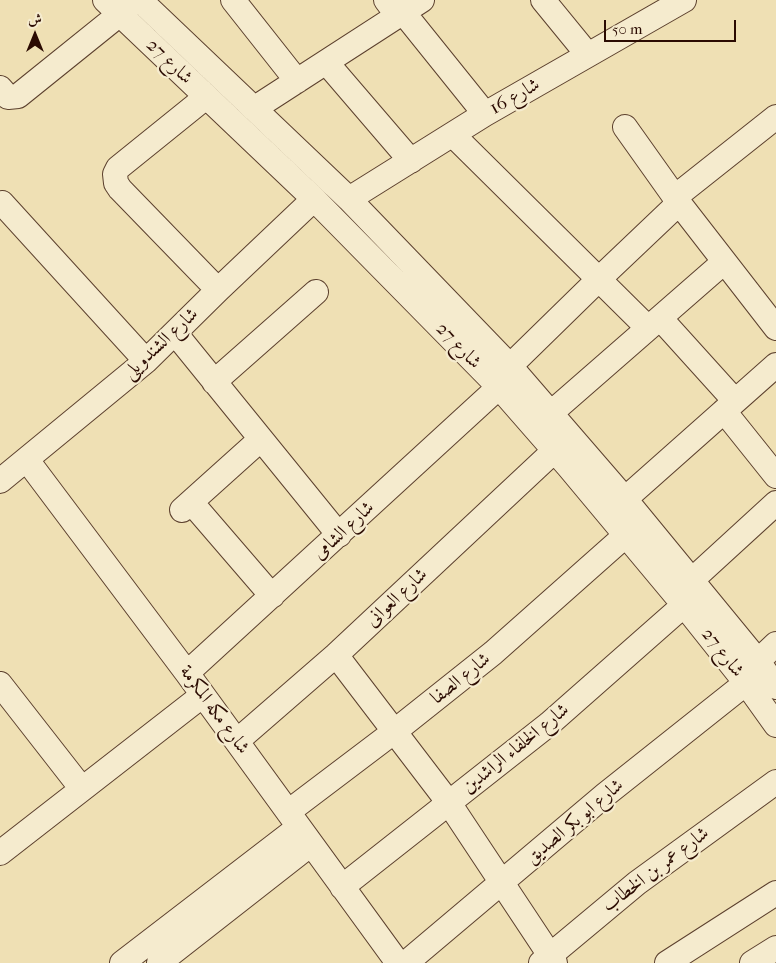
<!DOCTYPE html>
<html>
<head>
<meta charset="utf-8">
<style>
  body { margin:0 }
  #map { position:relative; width:776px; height:963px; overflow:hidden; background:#efe0b4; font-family:"IM FELL French Canon",Amiri,serif }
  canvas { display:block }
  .north { position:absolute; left:10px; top:10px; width:50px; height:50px; -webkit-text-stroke:4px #f5ebce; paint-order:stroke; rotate:0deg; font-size:14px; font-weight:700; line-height:20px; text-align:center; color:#2b0b02 }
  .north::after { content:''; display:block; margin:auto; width:18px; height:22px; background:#2b0b02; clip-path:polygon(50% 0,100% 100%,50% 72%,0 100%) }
  .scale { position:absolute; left:604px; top:20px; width:132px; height:22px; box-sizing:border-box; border:2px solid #2b0b02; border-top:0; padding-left:6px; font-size:15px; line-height:18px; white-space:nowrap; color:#2b0b02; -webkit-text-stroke:4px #f5ebce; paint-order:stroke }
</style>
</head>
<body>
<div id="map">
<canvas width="776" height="963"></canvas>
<div class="north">ش</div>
<div class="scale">50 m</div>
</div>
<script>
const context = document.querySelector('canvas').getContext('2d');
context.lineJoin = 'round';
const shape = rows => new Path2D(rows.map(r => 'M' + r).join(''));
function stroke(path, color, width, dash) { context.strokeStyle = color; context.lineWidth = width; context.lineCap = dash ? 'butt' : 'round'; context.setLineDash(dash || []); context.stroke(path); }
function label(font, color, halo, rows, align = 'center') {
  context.font = font + ' "IM FELL French Canon",Amiri,serif'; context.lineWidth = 4.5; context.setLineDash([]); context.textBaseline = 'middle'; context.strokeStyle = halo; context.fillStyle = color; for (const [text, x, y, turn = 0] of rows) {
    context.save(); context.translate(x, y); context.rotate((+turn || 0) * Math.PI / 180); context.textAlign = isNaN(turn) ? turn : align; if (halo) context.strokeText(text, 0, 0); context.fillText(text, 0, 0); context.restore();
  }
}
const minor = shape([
  [105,0,314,199,499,387,568,466,684,605,746,683,776,725],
  [140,0,349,199,510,366,625,499,758,661,776,687],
  [233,0,297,81],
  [386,0,392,8,400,14,407,17,485,114],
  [543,0,588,55],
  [326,62,411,161],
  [0,88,8,97,18,96,131,5],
  [206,97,118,168,115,174,116,183,120,189,218,290],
  [255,108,422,0],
  [625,127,679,203,776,328],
  [453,135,648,328],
  [675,197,776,117],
  [349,199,485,114,684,0],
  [2,203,146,361],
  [660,318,735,401],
  [175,333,339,535],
  [510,366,599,279,679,203],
  [214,382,316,292],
  [724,411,776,476],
  [551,413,724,262],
  [27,460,187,673,398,963],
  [0,481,146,361,218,290,314,199],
  [625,499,776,365],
  [191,502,272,596],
  [182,510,261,439],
  [692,580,776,503],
  [336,655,449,803,555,963],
  [758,661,776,644],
  [187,673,499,387],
  [0,684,82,789],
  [237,741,336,655,554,451],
  [288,812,395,731,493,653,626,535],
  [0,853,203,695],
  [342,887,549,724,684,605],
  [122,963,299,827],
  [159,963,311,844],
  [406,963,605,795,746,683],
  [541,963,637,883,776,782],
  [667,963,776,893],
  [752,963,776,948]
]);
stroke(minor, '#5c402e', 26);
stroke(minor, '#f5ebce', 24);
label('19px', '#2b0b02', '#f5ebce', [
  ["شارع 27",169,62,44],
  ["شارع 16",515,97,-30],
  ["شارع الشندويلى",161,344,-43],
  ["شارع 27",458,346,46],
  ["شارع الشامى",344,531,-43],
  ["شارع العوانى",397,598,-43],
  ["شارع 27",722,653,52],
  ["شارع الصفا",461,679,-39],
  ["شارع مكه المكرمة",214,710,54],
  ["شارع الخلفاء الراشدين",516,749,-39],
  ["شارع ابو بكر الصديق",575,822,-40],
  ["شارع عمر بن الخطاب",656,870,-37]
]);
</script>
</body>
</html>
